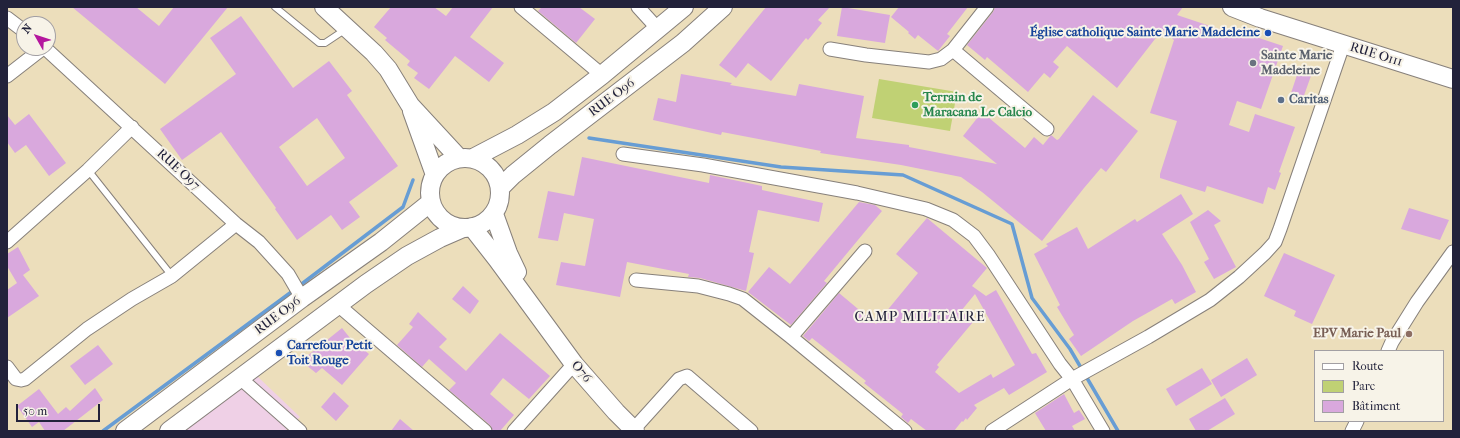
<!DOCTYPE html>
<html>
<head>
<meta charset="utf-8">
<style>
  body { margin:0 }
  #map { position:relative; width:1460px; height:438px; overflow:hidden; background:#ecdebb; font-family:"IM FELL French Canon",serif }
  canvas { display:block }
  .frame { position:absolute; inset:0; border:8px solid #22223b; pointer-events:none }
  .legend { position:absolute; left:1314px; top:350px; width:130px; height:72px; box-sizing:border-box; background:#f7f3e8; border:1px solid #a29fa3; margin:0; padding:5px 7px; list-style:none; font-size:12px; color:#22223b }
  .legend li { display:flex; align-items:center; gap:8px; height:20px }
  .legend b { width:20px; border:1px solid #a29fa3 }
  .north { position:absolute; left:16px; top:16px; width:40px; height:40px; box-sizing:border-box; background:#f7f3e8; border:1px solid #a29fa3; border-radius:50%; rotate:309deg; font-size:11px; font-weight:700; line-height:16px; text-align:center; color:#22223b }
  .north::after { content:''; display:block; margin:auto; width:14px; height:18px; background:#b5179e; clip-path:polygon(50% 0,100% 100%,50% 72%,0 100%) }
  .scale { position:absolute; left:16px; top:404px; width:84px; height:18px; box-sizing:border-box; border:2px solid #22223b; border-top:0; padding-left:5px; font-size:12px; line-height:14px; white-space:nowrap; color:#22223b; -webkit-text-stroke:3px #f7f3e8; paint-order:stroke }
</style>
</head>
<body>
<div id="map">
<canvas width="1460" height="438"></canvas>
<div class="frame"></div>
<ul class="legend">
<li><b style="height:5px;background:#fff"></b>Route</li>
<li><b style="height:11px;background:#c0d174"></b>Parc</li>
<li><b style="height:11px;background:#d9a8dd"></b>Bâtiment</li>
</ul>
<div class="north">N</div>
<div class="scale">50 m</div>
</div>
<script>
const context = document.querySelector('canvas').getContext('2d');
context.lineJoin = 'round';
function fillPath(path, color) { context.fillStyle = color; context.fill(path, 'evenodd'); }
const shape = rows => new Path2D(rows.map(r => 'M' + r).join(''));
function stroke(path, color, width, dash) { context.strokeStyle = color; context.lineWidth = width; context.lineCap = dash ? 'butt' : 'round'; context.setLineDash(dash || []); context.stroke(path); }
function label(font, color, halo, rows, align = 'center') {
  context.font = font + ' "IM FELL French Canon",serif'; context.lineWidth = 4; context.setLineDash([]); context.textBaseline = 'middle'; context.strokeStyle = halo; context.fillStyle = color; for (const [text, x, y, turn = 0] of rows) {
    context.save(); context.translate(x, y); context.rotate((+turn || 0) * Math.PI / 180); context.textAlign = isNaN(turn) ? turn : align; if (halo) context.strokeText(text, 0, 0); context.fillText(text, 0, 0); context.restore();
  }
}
fillPath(shape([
  [257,376,300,417,285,431,181,431]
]), '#efd0e6');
fillPath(shape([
  [879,79,957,92,950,131,872,118]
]), '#c0d174');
stroke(shape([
  [589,138,781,167,903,175,1012,224,1032,298,1070,349,1118,431],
  [299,286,403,207,413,180],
  [103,431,294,290]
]), '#679dd4', 3.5);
fillPath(shape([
  [72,7,136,7,159,26,174,7,228,7,165,84],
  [391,7,434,7,446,16,453,7,493,7,470,37,504,63,489,82,455,56,429,89,414,78,418,73,407,65,410,61,385,40,387,38,374,27],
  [542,7,579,7,595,19,576,43,538,11],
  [766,7,830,7,818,20,822,23,808,40,806,38,771,81,748,63,736,78,719,65],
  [842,7,890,15,885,43,837,36],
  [899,7,968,7,947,34,950,36,938,51,918,35,915,39,908,33,909,32,891,17],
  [995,7,1183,7,1177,15,1240,36,1241,32,1283,46,1261,109,1237,101,1229,125,1249,132,1255,114,1295,127,1279,172,1281,173,1275,190,1268,187,1263,204,1207,186,1205,192,1160,178,1160,174,1177,121,1150,113,1174,40,1162,30,1117,88,1067,46,1053,62,1059,67,1050,78,1044,73,1028,92,987,57,985,60,967,45,993,12],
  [241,16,293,88,329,61,352,91,347,95,398,166,349,202,360,217,342,230,331,215,297,240,275,209,276,208,221,132,182,160,160,129,236,74,210,38],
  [317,118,345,158,307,186,279,147],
  [1299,69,1312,73,1302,101,1290,96],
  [681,74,732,83,730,85,796,96,799,84,864,96,856,138,909,145,909,147,997,164,963,136,982,112,1025,148,1034,137,1043,145,1051,135,1057,140,1059,139,1093,95,1138,131,1106,172,1101,168,1084,188,1042,241,982,192,961,177,901,165,820,153,821,151,722,132,721,135,653,120,658,98,676,102],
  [29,114,66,163,49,176,26,145,15,153,7,142,7,115,15,125],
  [582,157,709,183,710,175,762,186,762,190,823,203,819,222,758,210,749,252,754,253,746,291,700,278,688,277,689,274,627,262,620,297,556,285,561,262,585,266,594,219,564,213,558,241,538,238,548,191,574,196],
  [1181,194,1193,214,1162,234,1182,265,1196,292,1175,304,1172,299,1133,321,1081,356,1069,339,1074,335,1057,307,1060,305,1034,254,1048,246,1046,244,1077,227,1088,249,1135,219,1137,222],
  [859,202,875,205,882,211,824,281,827,283,791,325,748,292,769,267,790,284],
  [1409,208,1449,220,1440,240,1401,229],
  [1208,210,1221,221,1214,225,1236,267,1214,279,1204,262,1209,259,1190,222],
  [927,218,987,268,972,286,986,296,996,290,1032,354,1036,353,1047,372,1009,395,1004,388,974,405,977,408,967,420,966,418,963,422,962,421,954,431,927,431,911,419,908,423,901,417,903,414,864,383,866,381,812,338,809,341,803,336,839,293,876,324,918,273,896,254],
  [975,294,1015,365,993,378,991,374,959,393,935,372,939,367,937,365,973,322,961,311],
  [18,247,30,270,23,275,39,296,7,318,7,290,17,283,7,266,7,254],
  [1284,253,1335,275,1312,324,1294,316,1296,311,1264,296],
  [463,286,479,301,470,314,452,299],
  [418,312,447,339,439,347,466,371,500,333,550,376,529,399,503,378,490,394,514,415,500,431,493,431,490,425,449,390,456,383,429,359,422,367,397,345,413,327,409,324],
  [342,328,350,338,369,354,342,385,322,368,316,373,301,361],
  [98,345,113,364,85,385,70,366],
  [1247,358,1257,375,1221,397,1211,380],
  [1202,368,1212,384,1176,406,1166,389],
  [95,388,103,400,63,431,45,431,39,422,32,427,17,406,39,389,58,414,66,407,70,411],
  [334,392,349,406,336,421,321,407],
  [1064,394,1074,413,1079,410,1085,419,1072,426,1075,431,1046,431,1035,413],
  [1225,398,1235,414,1207,431,1196,431,1189,419],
  [400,419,414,431,391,431]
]), '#d9a8dd');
const lane = shape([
  [275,7,319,43,325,43,346,29],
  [88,170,172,276]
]);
const street = shape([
  [521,7,602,75],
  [638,7,658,29],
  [987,7,953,50,1047,129],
  [7,18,24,31],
  [45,48,236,224,259,242,288,274,302,298],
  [830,49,866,55,929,62,941,59,953,50],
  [7,76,43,48],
  [623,154,703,165,857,193,926,209,953,220,974,236,989,256,1060,364,1072,379,1103,431],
  [7,242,88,170,132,127],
  [636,280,698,286,729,294,743,299,791,337,905,431],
  [338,305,485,431],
  [791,337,865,251],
  [1388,351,1392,342,1417,302,1453,252],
  [7,367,16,379,21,380,25,379,87,329,132,299,172,276,236,224],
  [240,378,300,431],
  [633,430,679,379,687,376,751,431],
  [514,431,574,364],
  [992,431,1072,379,1148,337,1210,300,1239,277,1265,253,1275,242,1280,229,1343,45],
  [1352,431,1357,421]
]);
const secondary = shape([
  [324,7,374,53,388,69,410,105,459,158],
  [1232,7,1260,18,1453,79],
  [412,111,435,175],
  '430 193a35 35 0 1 1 70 0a35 35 0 1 1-70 0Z',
  [473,158,517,135,554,112,602,75,684,7],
  [500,188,513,175,550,145,683,43,723,7],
  [494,214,508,253,517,272],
  [472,227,497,259,574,364,616,412,635,431],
  [125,431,302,298,381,242,431,202],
  [169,431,366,284,407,256,440,238,463,228]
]);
stroke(lane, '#87807b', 8);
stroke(street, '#87807b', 15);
stroke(secondary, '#87807b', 20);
stroke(lane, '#fff', 6);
stroke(street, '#fff', 13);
stroke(secondary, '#fff', 18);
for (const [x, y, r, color] of [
  [1268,33,4,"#1a4fb4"],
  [1253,63,4,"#6b7280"],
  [1281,100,4,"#5c6f8a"],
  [915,105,4,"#2e9e5b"],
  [1409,334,4,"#8d6e63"],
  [279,353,4,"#1a4fb4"]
]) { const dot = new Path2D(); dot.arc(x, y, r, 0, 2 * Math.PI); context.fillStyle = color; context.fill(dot); stroke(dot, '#f7f3e8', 1.5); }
label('bold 13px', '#164399', '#f7f3e8', [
  ["Église catholique Sainte Marie Madeleine",1260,33],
  ["Carrefour Petit",287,346,"left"],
  ["Toit Rouge",287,361,"left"]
], 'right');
label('13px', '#22223b', '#f7f3e8', [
  ["RUE O111",1376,55,17],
  ["RUE O96",612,98,-37],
  ["RUE O97",178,170,43],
  ["RUE O96",278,316,-37],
  ["O76",581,372,50]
]);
label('bold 13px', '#5b616d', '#f7f3e8', [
  ["Sainte Marie",1261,56],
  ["Madeleine",1261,71]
], 'left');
label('bold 13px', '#27864d', '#f7f3e8', [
  ["Terrain de",923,98],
  ["Maracana Le Calcio",923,113]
], 'left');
label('bold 13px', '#4e5e75', '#f7f3e8', [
  ["Caritas",1289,100]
], 'left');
label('bold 13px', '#785e54', '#f7f3e8', [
  ["EPV Marie Paul",1401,334]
], 'right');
context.letterSpacing = '1px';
label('14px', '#22223b', '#f7f3e8', [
  ["CAMP MILITAIRE",920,318]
]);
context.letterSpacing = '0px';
</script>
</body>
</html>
